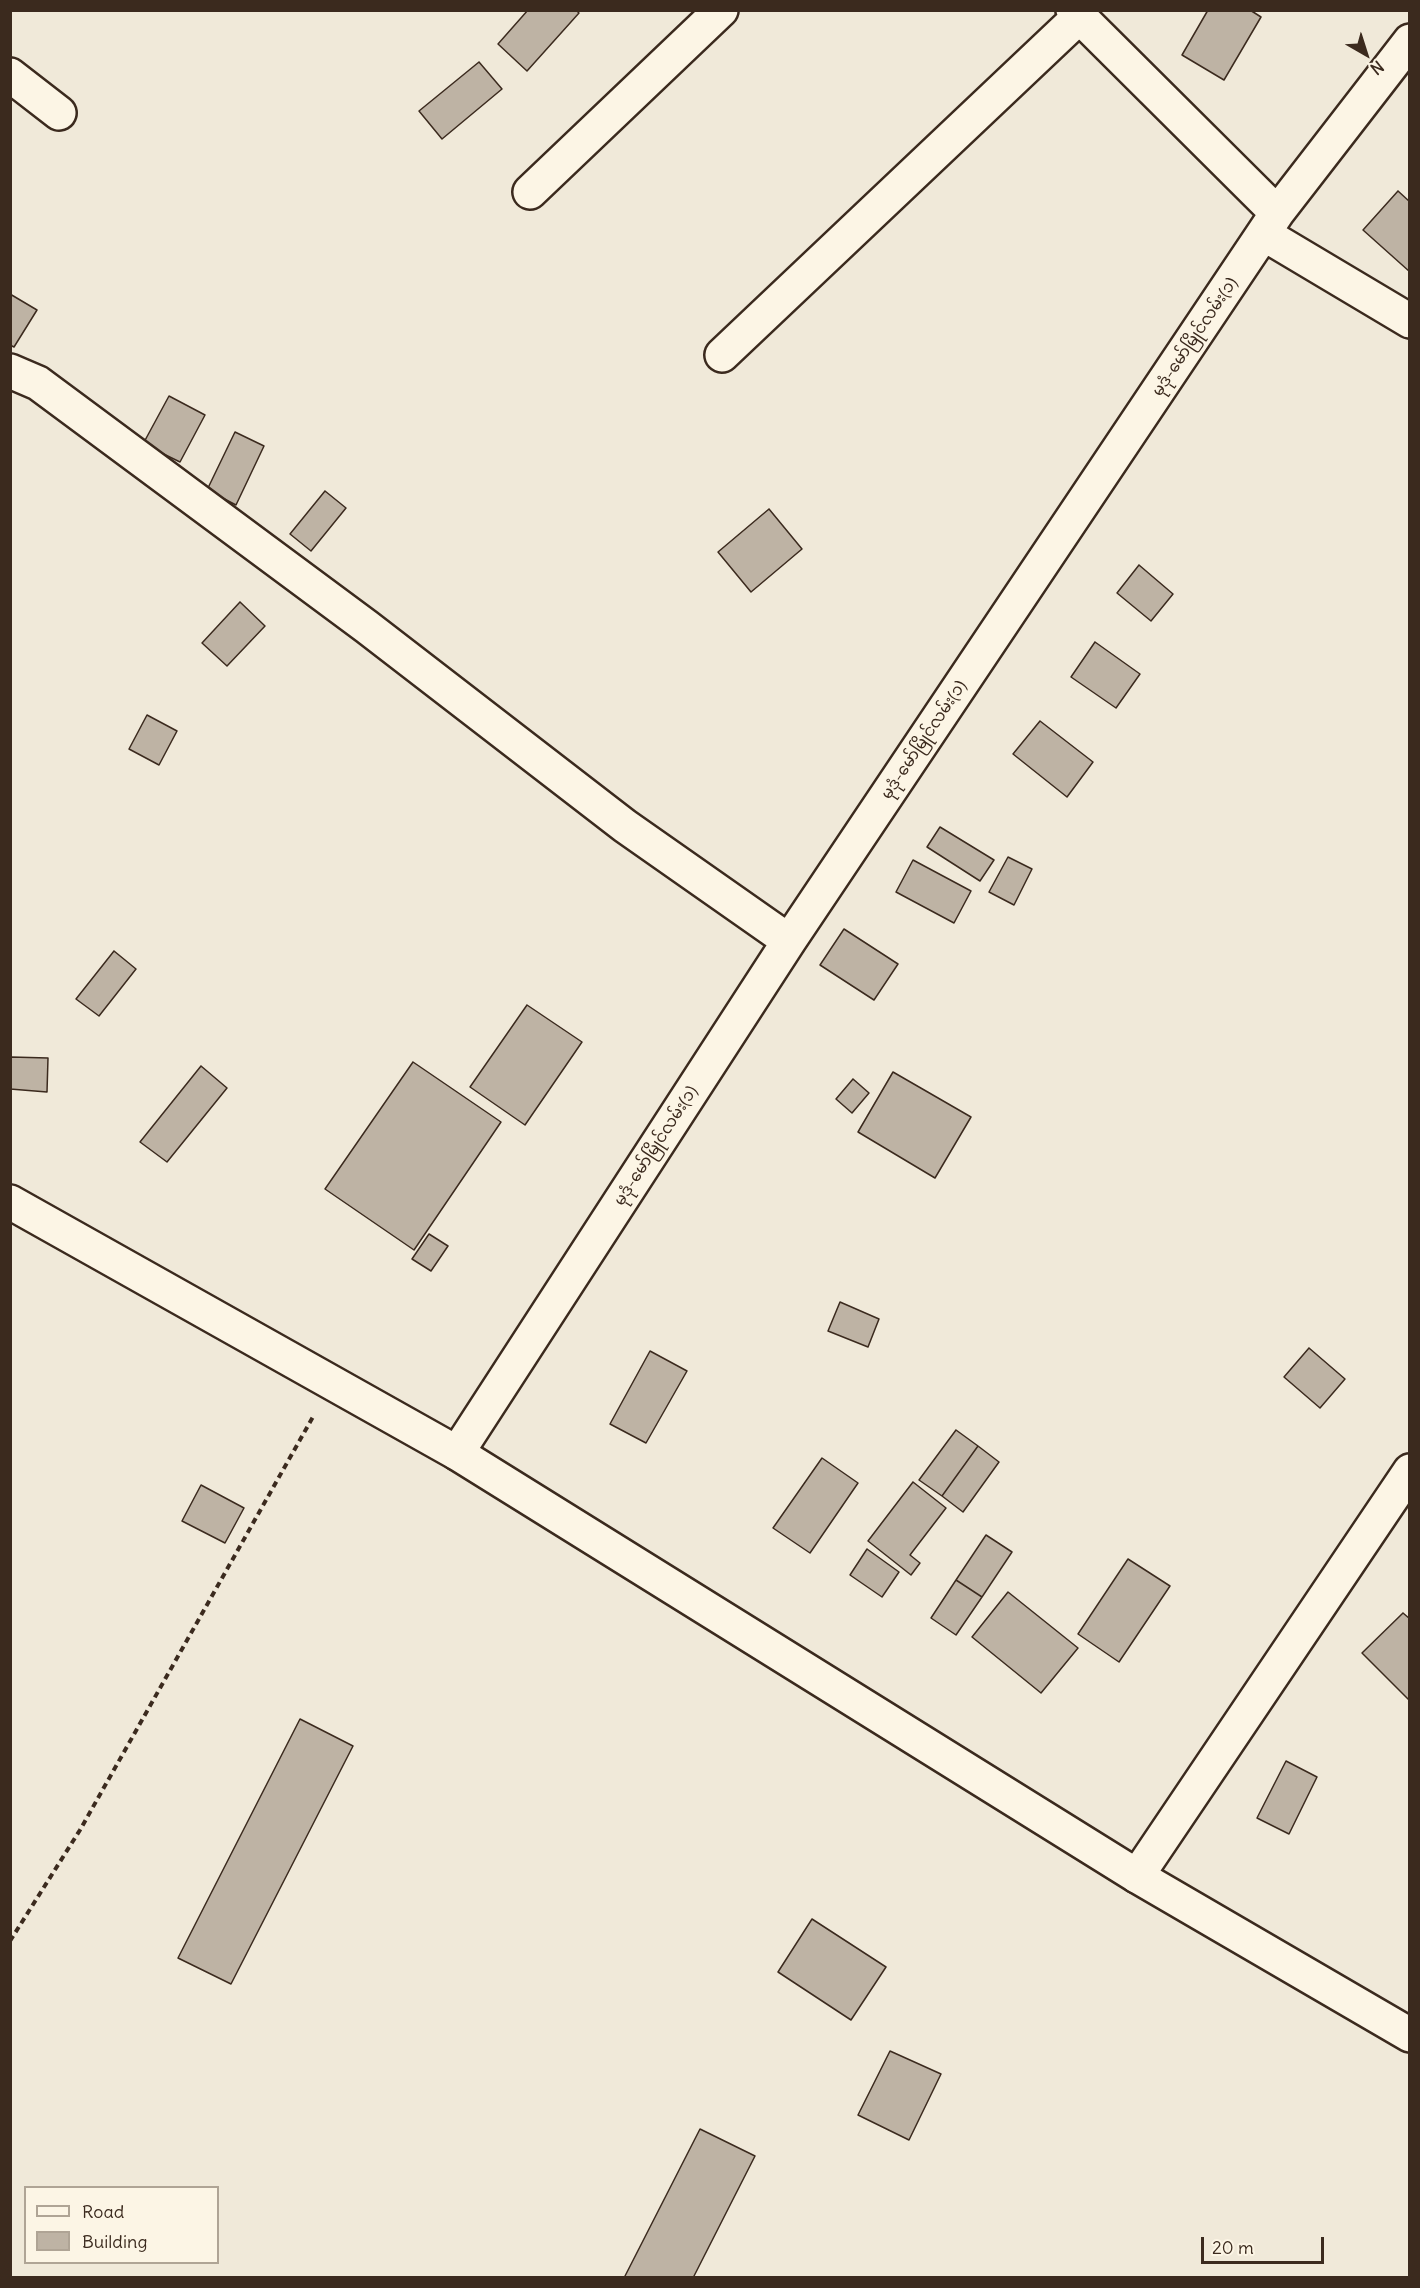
<!DOCTYPE html>
<html>
<head>
<meta charset="utf-8">
<style>
  body { margin:0 }
  #map { position:relative; width:1420px; height:2288px; overflow:hidden; background:#f0e9d9; font-family:Delius,sans-serif }
  canvas { display:block }
  .frame { position:absolute; inset:0; border:12px solid #3b2a1e; pointer-events:none }
  .legend { position:absolute; left:24px; top:2186px; width:195px; height:78px; box-sizing:border-box; background:#fcf5e5; border:2px solid #afa495; margin:0; padding:8px 10px; list-style:none; font-size:18px; color:#3b2a1e }
  .legend li { display:flex; align-items:center; gap:12px; height:30px }
  .legend b { width:30px; border:2px solid #afa495 }
  .north { position:absolute; left:1336px; top:24px; width:60px; height:60px; -webkit-text-stroke:4px #fcf5e5; paint-order:stroke; rotate:141deg; font-size:16px; font-weight:700; line-height:24px; text-align:center; color:#3b2a1e }
  .north::after { content:''; display:block; margin:auto; width:21px; height:27px; background:#3b2a1e; clip-path:polygon(50% 0,100% 100%,50% 72%,0 100%) }
  .scale { position:absolute; left:1201px; top:2237px; width:123px; height:27px; box-sizing:border-box; border:3px solid #3b2a1e; border-top:0; padding-left:8px; font-size:18px; line-height:21px; white-space:nowrap; color:#3b2a1e; -webkit-text-stroke:4px #fcf5e5; paint-order:stroke }
</style>
</head>
<body>
<div id="map">
<canvas width="1420" height="2288"></canvas>
<div class="frame"></div>
<ul class="legend">
<li><b style="height:8px;background:#fcf5e5"></b>Road</li>
<li><b style="height:16px;background:#beb3a4"></b>Building</li>
</ul>
<div class="north">N</div>
<div class="scale">20 m</div>
</div>
<script>
const context = document.querySelector('canvas').getContext('2d');
context.lineJoin = 'round';
function fillPath(path, color) { context.fillStyle = color; context.fill(path, 'evenodd'); }
const shape = rows => new Path2D(rows.map(r => 'M' + r).join(''));
function stroke(path, color, width, dash) { context.strokeStyle = color; context.lineWidth = width; context.lineCap = dash ? 'butt' : 'round'; context.setLineDash(dash || []); context.stroke(path); }
function label(font, color, halo, rows, align = 'center') {
  context.font = font + ' Delius,"Noto Sans Myanmar",sans-serif'; context.lineWidth = 6; context.setLineDash([]); context.textBaseline = 'middle'; context.strokeStyle = halo; context.fillStyle = color; for (const [text, x, y, turn = 0] of rows) {
    context.save(); context.translate(x, y); context.rotate((+turn || 0) * Math.PI / 180); context.textAlign = isNaN(turn) ? turn : align; if (halo) context.strokeText(text, 0, 0); context.fillText(text, 0, 0); context.restore();
  }
}
const building = shape([
  [528,10,576,10,579,13,527,71,498,44,528,10],
  [1208,10,1250,10,1261,17,1224,80,1182,55,1208,10],
  [479,62,502,89,442,139,419,111,479,62],
  [1398,191,1410,202,1410,272,1363,230,1398,191],
  [10,294,37,310,14,347,10,345,10,294],
  [169,396,205,415,180,462,143,444,169,396],
  [235,432,264,446,236,505,207,490,235,432],
  [325,491,346,508,311,551,290,534,325,491],
  [769,509,802,549,751,592,718,552,769,509],
  [1139,565,1173,594,1151,621,1117,593,1139,565],
  [240,602,265,626,227,666,202,643,240,602],
  [1095,642,1140,674,1116,708,1071,677,1095,642],
  [147,715,177,731,159,765,129,749,147,715],
  [1040,721,1093,762,1067,797,1013,754,1040,721],
  [940,827,994,860,980,881,927,847,940,827],
  [1008,857,1032,869,1014,905,989,892,1008,857],
  [913,860,971,891,954,923,896,892,913,860],
  [844,929,898,964,874,1000,820,965,844,929],
  [114,951,136,969,99,1016,76,999,114,951],
  [527,1005,582,1042,525,1125,470,1087,527,1005],
  [11,1057,48,1058,47,1092,10,1089,11,1057],
  [413,1062,501,1122,414,1250,325,1189,413,1062],
  [201,1066,227,1088,167,1162,140,1142,201,1066],
  [893,1072,971,1117,935,1178,858,1132,893,1072],
  [853,1079,869,1093,852,1113,836,1099,853,1079],
  [429,1234,448,1246,431,1271,412,1259,429,1234],
  [840,1302,879,1319,868,1347,828,1331,840,1302],
  [1309,1348,1345,1379,1320,1408,1284,1377,1309,1348],
  [650,1351,687,1371,646,1443,610,1424,650,1351],
  [956,1430,978,1446,942,1496,919,1480,956,1430],
  [978,1446,999,1462,963,1512,942,1496,978,1446],
  [822,1458,858,1483,810,1553,773,1528,822,1458],
  [913,1482,946,1508,910,1555,920,1563,911,1575,868,1541,913,1482],
  [201,1485,244,1508,225,1543,182,1521,201,1485],
  [986,1535,1012,1552,982,1597,956,1580,986,1535],
  [867,1549,899,1572,882,1597,850,1575,867,1549],
  [1128,1559,1170,1586,1119,1662,1078,1634,1128,1559],
  [956,1580,982,1597,956,1635,931,1618,956,1580],
  [1008,1592,1078,1648,1041,1693,972,1637,1008,1592],
  [1403,1613,1410,1619,1410,1701,1362,1653,1403,1613],
  [300,1719,353,1746,231,1984,178,1958,300,1719],
  [1286,1761,1317,1777,1289,1834,1257,1818,1286,1761],
  [812,1919,886,1967,851,2020,778,1972,812,1919],
  [890,2051,941,2074,909,2140,858,2115,890,2051],
  [700,2129,755,2156,693,2278,624,2278,700,2129]
]);
fillPath(building, '#beb3a4');
stroke(building, '#3b2a1e', 1.5);
const street = shape([
  [1073,10,1277,213],
  [10,75,59,113],
  [530,192,721,10],
  [1264,234,1410,321],
  [722,355,1079,17],
  [10,371,38,383,367,627,625,826,789,941],
  [457,1453,789,941,1277,213,1410,41],
  [1137,1876,1410,1471]
]);
const highway = shape([
  [10,1202,457,1453,1137,1876,1410,2035]
]);
stroke(street, '#3b2a1e', 38);
stroke(highway, '#3b2a1e', 38);
stroke(shape([
  [10,1941,80,1830,314,1415]
]), '#3b2a1e', 4, [6, 4.5]);
stroke(street, '#fcf5e5', 33);
stroke(highway, '#fcf5e5', 33);
label('16px', '#3b2a1e', '#fcf5e5', [
  ["မုဒုံ-မော်မြိုင်လမ်း(၁)",1195,337,-56],
  ["မုဒုံ-မော်မြိုင်လမ်း(၁)",924,740,-56],
  ["မုဒုံ-မော်မြိုင်လမ်း(၁)",656,1146,-57]
]);
</script>
</body>
</html>
